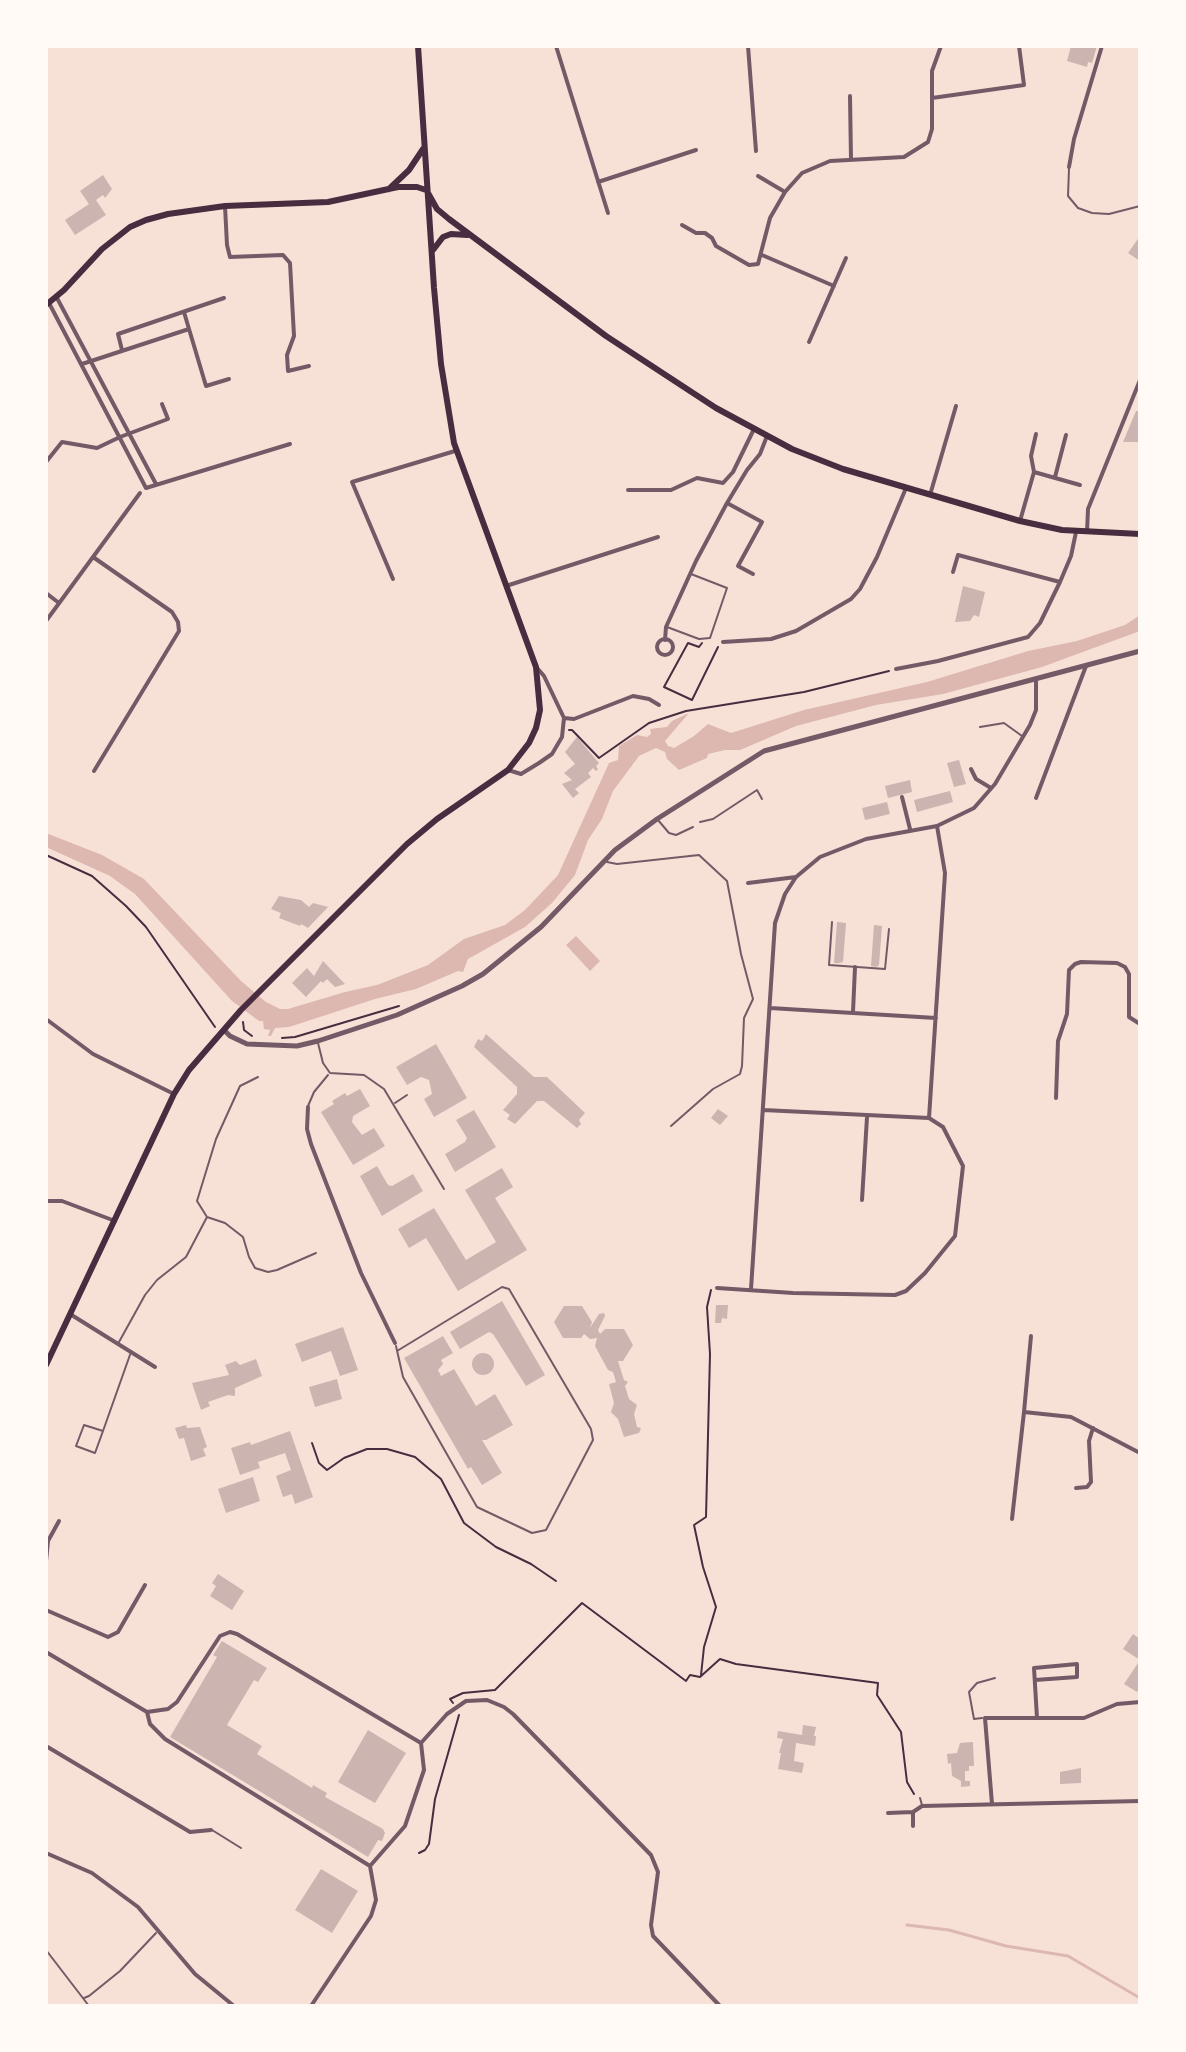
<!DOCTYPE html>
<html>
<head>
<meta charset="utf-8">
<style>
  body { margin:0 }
  #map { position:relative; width:1186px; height:2052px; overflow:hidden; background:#f7e1d7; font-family:Jost,sans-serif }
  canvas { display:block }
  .frame { position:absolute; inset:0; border:48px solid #fffaf5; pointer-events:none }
</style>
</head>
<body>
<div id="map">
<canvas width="1186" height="2052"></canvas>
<div class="frame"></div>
</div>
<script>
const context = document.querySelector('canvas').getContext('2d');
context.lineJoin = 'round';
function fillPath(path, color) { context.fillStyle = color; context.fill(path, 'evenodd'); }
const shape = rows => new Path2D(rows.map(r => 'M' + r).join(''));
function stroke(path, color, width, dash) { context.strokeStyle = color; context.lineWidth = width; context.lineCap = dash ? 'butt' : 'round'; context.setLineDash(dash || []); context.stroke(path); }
fillPath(shape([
  [1140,615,1140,631,1042,667,943,694,876,705,796,726,740,750,725,750,708,754,707,758,679,770,667,759,665,752,656,748,639,756,613,791,602,819,588,840,575,875,552,903,525,927,468,959,463,972,458,971,416,989,375,999,289,1027,275,1028,271,1036,268,1036,270,1030,264,1029,263,1021,259,1021,232,1001,135,894,110,876,46,847,46,833,102,855,144,879,241,981,266,1002,280,1009,288,1009,345,992,377,985,428,965,464,939,505,925,525,910,558,875,609,763,618,760,619,746,637,735,647,737,651,734,650,729,667,727,672,721,689,713,665,741,668,746,674,748,694,736,708,724,731,733,804,710,927,682,1028,651,1077,641,1125,625],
  [576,936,600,961,590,971,566,945]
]), '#dcb8b0');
stroke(shape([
  [907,1925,949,1930,1006,1946,1068,1956,1140,1998]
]), '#dcb8b0', 3);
fillPath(shape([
  [1071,46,1097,46,1092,63,1088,62,1087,67,1067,61],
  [103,175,112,189,105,198,103,195,96,200,106,215,75,235,65,220,89,204,80,191],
  [1140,236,1140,261,1128,253],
  [1136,411,1140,411,1140,442,1123,442],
  [963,586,985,592,979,617,974,615,970,621,955,622],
  [577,737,599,763,596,766,598,769,596,771,593,768,588,773,591,777,575,789,579,793,573,798,562,784,572,780,564,773,575,764,565,752],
  [959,760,966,784,954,787,947,763],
  [910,780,912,792,888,798,885,786],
  [950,791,953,802,917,812,914,800],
  [887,802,890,814,865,820,862,808],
  [279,896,301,900,309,907,313,903,328,907,308,928,301,924,300,926,279,918,281,913,271,909],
  [837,922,846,923,843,962,839,963,834,963],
  [874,925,882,926,879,965,876,967,871,966],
  [323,961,345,984,335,987,327,979,323,983,321,981,306,997,292,983,307,968,314,976],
  [486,1034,534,1077,547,1077,585,1113,579,1120,581,1124,577,1128,544,1101,537,1101,515,1124,507,1119,510,1115,503,1110,517,1094,517,1087,474,1047,478,1039,482,1041],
  [436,1044,467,1098,434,1117,424,1099,432,1094,429,1080,421,1077,407,1085,396,1067],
  [360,1089,370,1106,353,1116,352,1122,362,1135,374,1128,385,1146,353,1165,321,1112,334,1104,332,1101,345,1093,347,1096],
  [718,1109,728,1116,720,1125,711,1118],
  [474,1110,496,1147,455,1172,445,1154,465,1142,467,1138,456,1120],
  [377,1166,388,1185,392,1186,413,1174,423,1191,382,1216,360,1176],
  [502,1168,513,1187,495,1198,527,1250,458,1291,426,1238,409,1248,398,1229,434,1208,466,1260,496,1242,465,1190],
  [502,1301,545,1375,526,1386,493,1334,489,1332,460,1349,450,1332],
  [716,1305,728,1305,727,1319,722,1318,721,1323,715,1323],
  [564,1306,582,1306,592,1322,590,1328,599,1314,604,1313,605,1316,598,1330,600,1334,605,1329,624,1329,633,1345,623,1361,618,1361,624,1380,628,1382,625,1386,629,1399,637,1405,634,1414,637,1427,641,1428,639,1433,624,1437,618,1419,611,1412,614,1403,609,1384,616,1382,613,1372,608,1370,595,1346,597,1338,590,1339,584,1334,581,1338,563,1338,554,1322],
  [343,1327,358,1370,340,1376,331,1351,302,1362,295,1344],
  [443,1336,453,1353,441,1360,443,1364,438,1370,441,1376,454,1369,476,1406,495,1394,513,1425,486,1440,482,1440,502,1473,482,1485,471,1467,468,1469,404,1358],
  '472 1364a11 11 0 1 1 22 0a11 11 0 1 1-22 0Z',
  [256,1359,262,1376,235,1388,235,1396,228,1395,208,1402,210,1406,201,1410,192,1383,229,1375,225,1365,236,1361,240,1365],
  [337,1379,342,1399,315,1407,309,1387],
  [186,1425,187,1428,200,1427,207,1447,203,1449,206,1456,191,1461,184,1438,179,1439,175,1428],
  [290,1431,313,1497,295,1504,292,1494,283,1497,276,1476,291,1470,285,1453,258,1462,260,1468,240,1475,231,1448,250,1442,251,1445],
  [253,1477,260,1501,226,1513,218,1489],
  [218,1574,244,1591,232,1610,210,1596,216,1586,212,1583],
  [1133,1634,1140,1639,1140,1688,1137,1692,1124,1684,1140,1660,1123,1649],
  [222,1641,267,1668,258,1682,254,1680,227,1725,262,1746,257,1754,312,1788,313,1785,327,1793,325,1797,383,1829,385,1833,382,1841,378,1840,368,1857,170,1737,217,1657,213,1655],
  [803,1725,816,1727,814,1736,816,1736,815,1746,796,1743,794,1761,804,1763,802,1773,778,1769,781,1753,779,1753,783,1739,777,1738,778,1731,802,1735],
  [368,1730,406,1753,375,1803,338,1782],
  [973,1742,974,1766,969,1766,969,1771,965,1771,965,1781,970,1781,970,1786,961,1787,961,1781,952,1776,951,1763,948,1764,947,1754,957,1753,960,1743],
  [1081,1768,1081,1783,1060,1784,1060,1772],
  [321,1869,358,1891,332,1933,295,1910]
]), '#ccb4b1');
stroke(shape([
  [702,643,699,647,688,643,664,687,692,700,718,647],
  [569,730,572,730,599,758,649,723,686,711,804,692,889,671],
  [46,855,92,876,126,906,146,927,215,1027],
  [243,1022,244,1030,252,1036],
  [282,1038,295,1037,399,1006],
  [312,1443,319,1463,327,1470,344,1458,367,1449,387,1449,415,1457,441,1479,464,1523,496,1547,531,1564,556,1581],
  [701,1675,704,1647,716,1607,703,1567,694,1525,706,1517,710,1354,707,1307,711,1290],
  [453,1703,450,1699,463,1693,495,1690,582,1603,686,1681,690,1675,700,1677,720,1659,736,1664,878,1683,877,1695,901,1732,907,1782,914,1794],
  [419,1853,425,1850,429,1844,435,1799,459,1715]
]), '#4a2c40', 2);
stroke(shape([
  [1069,169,1068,196,1078,208,1092,213,1109,214,1140,206],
  [667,627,699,639,710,638,727,588,691,574],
  [980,727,1004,723,1022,736],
  [658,820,669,833,676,835,693,827],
  [700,822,713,819,757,790,762,799],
  [607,862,617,864,699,855,727,881,741,954,753,999,744,1018,742,1066,740,1074,713,1089,671,1126],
  [832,922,829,965,885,969,889,929],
  [318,1043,323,1063,330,1073,364,1075,384,1089,444,1189],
  [258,1077,240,1086,216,1139,197,1201,207,1217,225,1223,243,1237,249,1257,255,1268,268,1272,277,1270,316,1253],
  [395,1103,407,1095],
  [308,1106,314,1092,328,1075],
  [119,1342,145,1295,157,1280,186,1257,207,1217],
  [396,1346,403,1377,477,1507,532,1533,546,1530,593,1440,591,1429,509,1289,502,1287,397,1351],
  [103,1431,84,1425,76,1446,95,1453,103,1431,131,1352],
  [982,1718,974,1719,969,1692,977,1683,995,1678],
  [920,1798,922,1805],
  [212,1830,241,1848],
  [46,1950,89,2006],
  [84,1998,89,1996,120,1971,156,1933]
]), '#755966', 2);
stroke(shape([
  [556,46,608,213],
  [748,46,756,151],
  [850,96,851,160],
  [932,98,1024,85,1019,46],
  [1069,167,1074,139,1102,46],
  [758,176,785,192],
  [598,182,696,150],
  [225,206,227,245,230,257,283,255,290,263,294,336,287,355,288,371,309,366],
  [682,225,696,233,705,233,712,238,716,246,749,265,758,264,770,218,785,192,802,173,830,161,904,157,928,142,932,129,932,71,941,46],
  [762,255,834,286],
  [57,298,156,484],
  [49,303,146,488,290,444],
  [184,312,189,329],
  [809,342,846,258],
  [122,350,118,334,224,298],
  [82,364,189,329,206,386,229,379],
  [46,462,62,442,97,448,120,437,168,419,162,404],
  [1034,472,1031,456,1036,434],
  [1055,477,1066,435],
  [628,490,671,490,697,478,723,483,733,472,754,429],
  [930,495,956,406],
  [727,503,762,522,738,566,753,574],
  [1020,521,1034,472,1080,485],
  [1087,532,1088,509,1140,380],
  [93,557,172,612,178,622,179,631,94,771],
  [953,572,958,555,1060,582],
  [393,579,352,482,455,451],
  [506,586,658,537],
  [46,593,59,603],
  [46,621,140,493],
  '657 647a8 8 0 1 1 16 0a8 8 0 1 1-16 0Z',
  [665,640,666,627,696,561,727,503,747,470,760,454,767,436],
  [723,642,771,639,796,631,851,599,860,589,877,557,906,488],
  [896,669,938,661,1028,637,1040,623,1060,582,1071,556,1076,532],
  [564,718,574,719,633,696,649,699,659,705],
  [971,769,976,779,991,788],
  [508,770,521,774,539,763,552,754,562,737,564,718,544,676,538,669],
  [902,797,910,829],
  [1036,798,1086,666],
  [748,883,796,877],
  [770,1008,936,1018],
  [853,1012,855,967],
  [46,1019,93,1054,174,1094],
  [1056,1098,1058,1041,1067,1014,1069,970,1075,964,1081,962,1117,963,1125,967,1129,974,1129,1017,1140,1024],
  [308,1107,307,1129,311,1144,361,1273,395,1343],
  [763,1110,929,1118],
  [862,1200,867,1117],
  [46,1201,62,1201,115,1221],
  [717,1288,793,1293,895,1295,906,1291,925,1273,955,1236,963,1166,943,1127,929,1118,945,873,937,826],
  [751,1289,775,923,785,894,796,877,820,857,866,839,937,826,974,808,995,784,1030,725,1036,710,1036,681],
  [70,1314,155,1367],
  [1031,1336,1024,1412,1071,1417,1140,1453],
  [1076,1488,1087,1487,1091,1482,1089,1441,1093,1428],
  [1012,1519,1024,1412],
  [46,1561,48,1541,59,1521],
  [46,1610,108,1637,118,1632,145,1585],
  [46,1652,147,1712,168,1709,177,1702,220,1636,230,1632,237,1634,421,1743],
  [1035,1680,1077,1677,1077,1664,1034,1668,1037,1718],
  [147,1712,150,1724,165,1739,370,1866],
  [46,1746,190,1832,211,1830],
  [992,1804,985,1718,1084,1718,1117,1704,1140,1702],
  [888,1813,913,1812],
  [913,1826,913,1812,922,1806,1140,1801],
  [46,1853,92,1873,138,1907,195,1974,234,2006],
  [311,2006,371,1916,376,1900,370,1866,405,1826,424,1770,421,1743,447,1714,466,1701,487,1700,504,1707,513,1714,651,1855,658,1872,651,1925,653,1936,720,2006]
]), '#755966', 4);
stroke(shape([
  [224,1030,230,1036,247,1044,297,1046,318,1041,397,1015,462,986,483,974,541,927,615,850,657,819,764,751,1140,651]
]), '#755966', 5);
stroke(shape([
  [389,189,409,170,423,149],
  [428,193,437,209,449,219,606,336,716,408,792,449,843,469,1020,521,1062,530,1140,534],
  [433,250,443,237,451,234,467,235],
  [46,305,64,290,102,249,130,227,146,220,168,214,225,206,328,202,398,187,417,187,426,190],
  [46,1365,174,1094,189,1070,241,1010,407,844,437,819,508,770,529,743,536,728,540,710,536,667,454,443,441,364,434,288,418,46]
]), '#4a2c40', 6);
</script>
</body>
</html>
